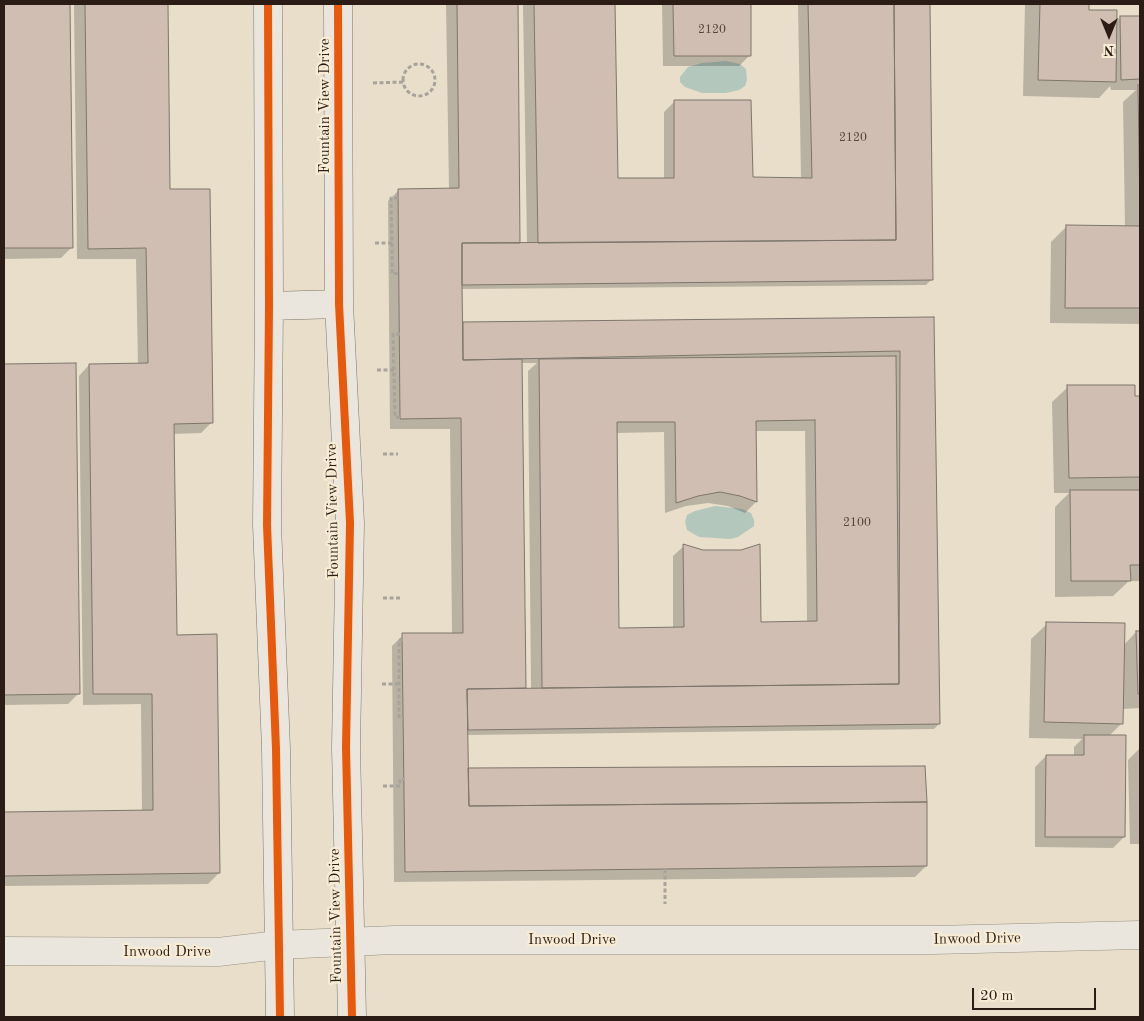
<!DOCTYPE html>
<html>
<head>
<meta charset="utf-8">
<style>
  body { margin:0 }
  #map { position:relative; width:1144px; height:1021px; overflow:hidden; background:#e8deca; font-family:"Old Standard TT",serif }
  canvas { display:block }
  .frame { position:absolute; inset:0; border:5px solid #2b1d16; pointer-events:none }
  .north { position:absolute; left:1084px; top:10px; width:50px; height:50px; -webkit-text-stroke:4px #f8edd4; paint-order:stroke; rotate:180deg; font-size:14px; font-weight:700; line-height:20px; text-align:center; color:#2b1d16 }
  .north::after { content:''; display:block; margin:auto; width:18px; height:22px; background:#2b1d16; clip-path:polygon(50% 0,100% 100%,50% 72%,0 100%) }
  .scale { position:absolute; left:972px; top:988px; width:124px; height:22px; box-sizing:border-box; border:2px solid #2b1d16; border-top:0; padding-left:6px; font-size:15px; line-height:18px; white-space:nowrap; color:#2b1d16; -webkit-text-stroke:4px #f8edd4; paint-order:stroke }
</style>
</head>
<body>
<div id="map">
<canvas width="1144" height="1021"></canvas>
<div class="frame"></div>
<div class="north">N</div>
<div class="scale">20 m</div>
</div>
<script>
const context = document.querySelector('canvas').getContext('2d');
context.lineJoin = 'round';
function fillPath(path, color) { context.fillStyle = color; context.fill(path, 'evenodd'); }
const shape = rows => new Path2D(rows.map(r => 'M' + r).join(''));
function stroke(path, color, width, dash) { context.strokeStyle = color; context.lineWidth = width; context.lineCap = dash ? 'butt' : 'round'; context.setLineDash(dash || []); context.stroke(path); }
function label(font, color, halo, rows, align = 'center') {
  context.font = font + ' "Old Standard TT",serif'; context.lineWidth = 4.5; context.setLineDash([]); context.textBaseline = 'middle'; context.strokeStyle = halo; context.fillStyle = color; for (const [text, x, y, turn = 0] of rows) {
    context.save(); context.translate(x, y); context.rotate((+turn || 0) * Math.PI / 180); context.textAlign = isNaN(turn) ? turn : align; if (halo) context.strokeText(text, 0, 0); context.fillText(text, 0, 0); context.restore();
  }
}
fillPath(shape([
  [726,61,740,64,746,69,747,80,745,86,739,90,726,93,702,93,685,87,680,82,680,77,688,67,702,63],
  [715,506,742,509,751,513,754,520,754,526,738,537,730,539,699,537,687,530,685,522,687,515,695,511]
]), '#b4c7bd');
fillPath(shape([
  [4,4,69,4,72,247,61,258,4,259],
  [74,4,167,4,169,191,212,422,201,433,173,434,176,636,219,873,208,884,4,886,4,813,142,811,141,704,83,705,79,376,89,365,138,365,136,259,77,259],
  [446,4,517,4,519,244,527,244,523,4,614,4,616,180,664,180,664,112,675,101,752,178,801,179,798,4,929,4,931,280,926,285,461,289,462,323,933,319,939,724,934,729,467,735,467,770,926,866,915,877,394,882,392,646,403,635,452,634,450,429,390,429,388,201,399,190,449,189],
  [521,363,537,363,528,371,531,689,523,689,525,688],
  [755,431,805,431,807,622,760,623,684,546,673,556,673,629,617,629,616,433,664,432,665,513,686,506,708,503,728,506,745,513,756,502],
  [662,4,750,4,750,55,739,66,663,66],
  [1025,4,1088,4,1088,11,1116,22,1120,17,1140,17,1140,324,1050,323,1051,242,1067,226,1125,227,1123,102,1136,90,1111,90,1110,86,1099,98,1023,96],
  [75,365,79,693,68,704,4,705,4,366],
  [1068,387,1140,397,1140,581,1129,581,1113,596,1055,597,1055,507,1069,493,1054,493,1052,402],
  [1047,624,1123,646,1136,632,1140,632,1140,708,1122,709,1122,723,1109,736,1124,837,1113,848,1035,847,1035,767,1046,756,1074,756,1074,747,1082,739,1029,738,1031,639],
  [1140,748,1140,844,1130,844,1128,760]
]), '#0003');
const building = shape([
  [4,4,70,4,73,248,4,248,4,4],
  [85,4,168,4,170,189,210,189,213,423,174,424,177,635,217,634,220,873,4,876,4,812,153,810,152,694,93,694,89,364,148,363,146,248,88,249,85,4],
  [457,4,518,4,520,243,462,243,462,285,463,360,522,359,526,688,467,689,469,806,927,802,927,866,405,872,402,633,463,633,461,418,400,419,398,189,459,188,457,4],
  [534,4,615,4,618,178,674,178,674,100,751,100,753,177,812,178,808,4,894,4,896,240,538,243,534,4],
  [673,4,751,4,751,56,674,56,673,4],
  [894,4,930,4,933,280,462,285,462,243,896,240,894,4],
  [1040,4,1089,4,1089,10,1117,10,1116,82,1038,80,1040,4],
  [1120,16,1140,16,1140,79,1121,80,1120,16],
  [1138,85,1140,85,1140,215,1138,85],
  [1066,225,1140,226,1140,308,1065,308,1066,225],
  [934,317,940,724,468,730,467,689,899,684,900,351,463,360,463,322,934,317],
  [896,356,899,684,542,688,539,359,896,356],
  [815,420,817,621,761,622,760,544,741,550,703,550,683,544,684,627,619,628,617,422,675,422,676,503,698,496,720,492,740,496,757,502,756,421,815,420],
  [76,363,80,694,4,695,4,364,76,363],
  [1067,385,1135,385,1135,396,1140,396,1140,477,1069,478,1067,385],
  [1070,490,1140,490,1140,565,1130,565,1131,581,1071,581,1070,490],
  [1046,622,1125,623,1123,724,1044,722,1046,622],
  [1136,631,1140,631,1140,694,1138,694,1136,631],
  [1084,735,1126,735,1125,837,1045,837,1046,755,1084,755,1084,735],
  [925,766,927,802,469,806,468,768,925,766]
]);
fillPath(building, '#d1beb2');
stroke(building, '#7c756b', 1);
const minor = shape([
  [4,951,218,952,278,945,394,940,933,940,1140,935]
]);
const secondary = shape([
  [268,4,269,306,267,525,276,749,280,1017],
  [338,4,339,304,350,523,346,747,352,1017],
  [269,306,339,304]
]);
stroke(minor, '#978f84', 29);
stroke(secondary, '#7c756b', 29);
stroke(shape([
  '403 80a16 16 0 1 1 32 0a16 16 0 1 1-32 0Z',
  [373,83,403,82],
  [398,198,391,198,392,243,392,274,399,273],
  [375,243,392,243],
  [400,334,393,334,395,417,400,417],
  [377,370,394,370],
  [383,454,398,454],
  [383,598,400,598],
  [403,640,399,640,399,718,403,718],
  [382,684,399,684],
  [383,786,400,786,400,779,404,779],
  [665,869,665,904]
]), '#a7a29a', 3, [4, 2.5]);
stroke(minor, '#ebe6dd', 28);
stroke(secondary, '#ebe6dd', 28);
stroke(shape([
  [268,4,269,306,267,525,276,749,280,1017],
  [338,4,339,304,350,523,346,747,352,1017]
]), '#e8590c', 8);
label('12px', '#54453d', null, [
  ["2120",712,30],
  ["2120",853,138],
  ["2100",857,523]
]);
label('15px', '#2b1d16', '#f8edd4', [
  ["Fountain View Drive",325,106,-90],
  ["Fountain View Drive",333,511,-91],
  ["Fountain View Drive",336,916,-91],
  ["Inwood Drive",977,939,-1],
  ["Inwood Drive",572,940],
  ["Inwood Drive",167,952]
]);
</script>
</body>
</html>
